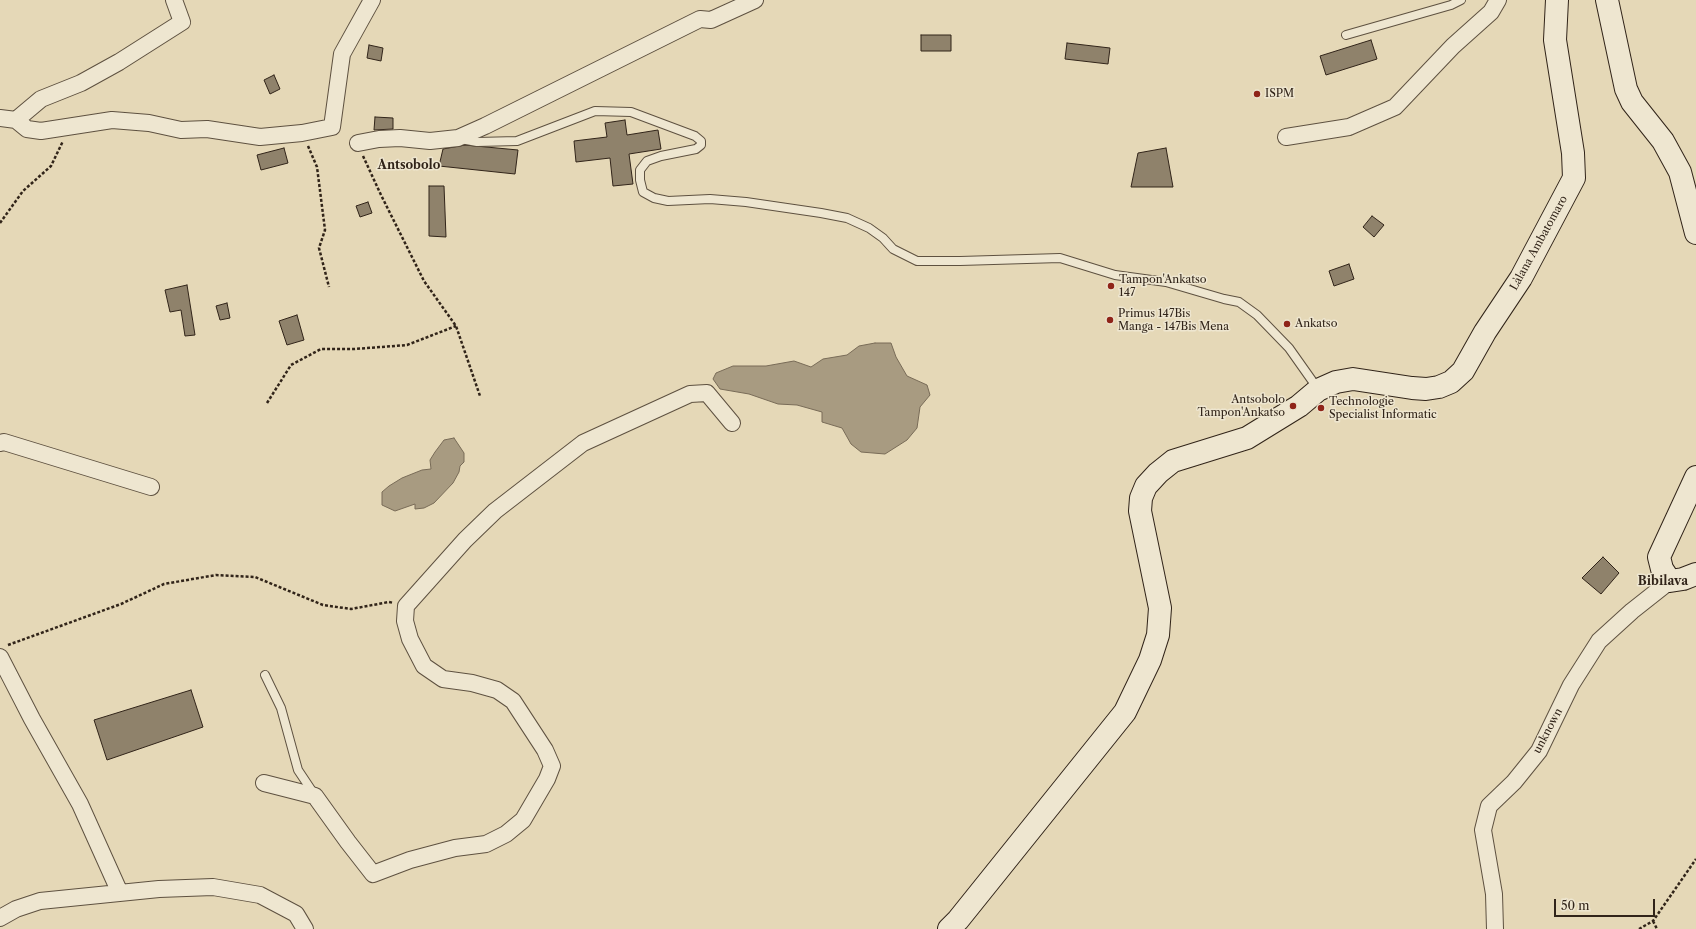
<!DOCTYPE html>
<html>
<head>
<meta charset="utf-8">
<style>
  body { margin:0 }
  #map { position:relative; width:1696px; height:929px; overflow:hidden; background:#e5d8b7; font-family:"Libre Caslon Text",serif }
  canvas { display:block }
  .scale { position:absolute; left:1554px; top:899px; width:101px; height:18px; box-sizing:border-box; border:2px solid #312419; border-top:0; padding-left:5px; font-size:12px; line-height:14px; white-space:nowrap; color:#312419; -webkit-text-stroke:3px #eee6d0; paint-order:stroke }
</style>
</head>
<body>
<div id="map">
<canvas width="1696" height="929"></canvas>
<div class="scale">50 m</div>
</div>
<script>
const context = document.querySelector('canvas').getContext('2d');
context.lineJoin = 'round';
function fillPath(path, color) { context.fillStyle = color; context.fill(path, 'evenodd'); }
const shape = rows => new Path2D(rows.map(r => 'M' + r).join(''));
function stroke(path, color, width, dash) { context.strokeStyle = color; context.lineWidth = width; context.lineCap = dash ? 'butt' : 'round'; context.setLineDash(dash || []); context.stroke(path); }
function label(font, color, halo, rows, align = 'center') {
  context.font = font + ' "Libre Caslon Text",serif'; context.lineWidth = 3; context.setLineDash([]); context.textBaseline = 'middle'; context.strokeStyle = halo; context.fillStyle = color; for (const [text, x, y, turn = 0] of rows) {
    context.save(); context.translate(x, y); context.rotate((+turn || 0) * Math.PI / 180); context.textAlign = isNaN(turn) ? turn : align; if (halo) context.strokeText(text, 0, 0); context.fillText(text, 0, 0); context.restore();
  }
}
const water = shape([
  [875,343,891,343,896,357,907,376,927,385,930,395,920,407,917,428,907,440,885,454,861,452,851,444,842,428,822,422,822,412,797,405,778,404,749,394,720,389,713,379,716,373,733,366,766,366,794,361,811,367,823,359,847,355,859,346,875,343],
  [454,438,464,453,464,462,460,466,459,472,453,483,434,503,424,508,415,509,415,504,395,511,382,505,382,492,389,486,402,478,422,470,431,469,430,460,435,452,444,440,454,438]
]);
fillPath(water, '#a89b81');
stroke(water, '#786b57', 1);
const building = shape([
  [921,35,951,35,951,51,921,51,921,35],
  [1371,40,1377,59,1326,75,1320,56,1371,40],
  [1067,43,1110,48,1108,64,1065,59,1067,43],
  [369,45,383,48,381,61,367,58,369,45],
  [274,75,280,89,270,94,264,80,274,75],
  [375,117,393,118,393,129,374,130,375,117],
  [625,120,627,135,658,130,661,149,629,154,633,184,613,186,610,158,576,162,574,141,607,137,605,123,625,120],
  [465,145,518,150,515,174,439,166,443,149,465,145],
  [284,148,288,163,261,170,257,155,284,148],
  [1166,148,1173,187,1131,187,1138,153,1166,148],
  [429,186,444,186,446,237,429,236,429,186],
  [368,202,372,213,360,217,356,206,368,202],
  [1372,216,1384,225,1374,237,1363,227,1372,216],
  [1349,264,1354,279,1334,286,1329,271,1349,264],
  [187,285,195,335,185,336,181,310,170,312,165,290,187,285],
  [227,303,230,318,220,320,216,306,227,303],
  [297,315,304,340,287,345,279,321,297,315],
  [1603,557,1619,573,1601,594,1582,578,1603,557],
  [191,690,203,727,107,760,94,720,191,690]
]);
fillPath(building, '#8f826b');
stroke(building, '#312419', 1);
const lane = shape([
  [1346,35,1451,5,1461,0],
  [461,139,477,142,517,141,595,111,631,112,695,136,701,141,701,145,696,149,661,156,647,161,640,170,640,180,643,192,654,198,668,201,710,199,746,202,821,213,847,218,869,228,883,238,893,249,917,261,960,261,1060,258,1115,275,1166,282,1224,299,1239,302,1257,315,1289,348,1318,389],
  [265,675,281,708,298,770,314,794]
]);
const street = shape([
  [0,118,16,120,27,129,41,131,112,120,149,123,181,130,207,129,260,137,302,133,332,127,342,54,372,0],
  [16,120,41,99,81,83,119,62,182,22,174,0],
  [1286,137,1349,127,1395,107,1453,46,1491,12,1498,0],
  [358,143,379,139,400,138,430,141,458,138,485,126,700,19,711,20,755,0],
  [0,443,4,442,151,487],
  [0,657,32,719,80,804,120,893],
  [264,783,315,796,348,842,373,874,410,860,455,848,486,844,506,834,523,820,547,779,552,766,545,750,513,701,497,690,472,683,443,679,424,666,410,639,405,621,406,606,465,540,495,511,583,443,690,394,707,393,732,423],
  [0,918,16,909,40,901,159,889,213,887,260,895,296,914,305,929],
  [1495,929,1494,894,1483,830,1489,806,1514,782,1539,751,1571,685,1599,641,1632,611,1670,581]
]);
const secondary = shape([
  [1607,0,1626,89,1632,102,1663,141,1680,172,1696,233],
  [1696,477,1659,557,1662,569,1670,581,1683,579,1696,574],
  [949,929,958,920,1125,712,1150,660,1158,635,1160,608,1140,511,1141,498,1146,486,1158,473,1173,461,1247,438,1299,406,1318,390,1336,382,1353,379,1412,388,1426,389,1439,387,1451,382,1463,371,1485,332,1521,278,1574,178,1573,153,1555,40,1557,0]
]);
stroke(lane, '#5e5140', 10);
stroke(street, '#5e5140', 18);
stroke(secondary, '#312419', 24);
stroke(shape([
  [308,146,317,167,325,230,319,248,329,287],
  [363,156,381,195,424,281,456,326,480,396],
  [0,223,23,191,51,166,63,141],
  [267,403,291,365,321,349,355,349,407,345,456,326],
  [8,645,121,604,164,584,216,575,255,577,323,605,351,609,389,602,394,603],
  [1653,921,1657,929],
  [1639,929,1653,921,1696,859]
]), '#312419', 2.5, [3, 2]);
stroke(lane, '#eee6d0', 8);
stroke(street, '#eee6d0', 16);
stroke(secondary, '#eee6d0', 22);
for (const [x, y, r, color] of [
  [1257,94,4,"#8f2418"],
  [1111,286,4,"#8f2418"],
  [1110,320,4,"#8f2418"],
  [1287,324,4,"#8f2418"],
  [1293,406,4,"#8f2418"],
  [1321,408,4,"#8f2418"]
]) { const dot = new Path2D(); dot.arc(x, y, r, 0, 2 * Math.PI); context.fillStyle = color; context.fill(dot); stroke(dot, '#eee6d0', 1.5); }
label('11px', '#312419', '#eee6d0', [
  ["ISPM",1265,94],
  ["Tampon'Ankatso",1119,280],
  ["147",1119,293],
  ["Primus 147Bis",1118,314],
  ["Manga - 147Bis Mena",1118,327],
  ["Ankatso",1295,324],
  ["Antsobolo",1285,400,"right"],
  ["Tampon'Ankatso",1285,413,"right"],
  ["Technologie",1329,402],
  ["Specialist Informatic",1329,415]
], 'left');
label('11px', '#312419', '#eee6d0', [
  ["Làlana Ambatomaro",1539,243,-61],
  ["unknown",1548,731,-62]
]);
label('bold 12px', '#312419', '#eee6d0', [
  ["Antsobolo",409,166],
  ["Bibilava",1663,582]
]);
</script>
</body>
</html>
